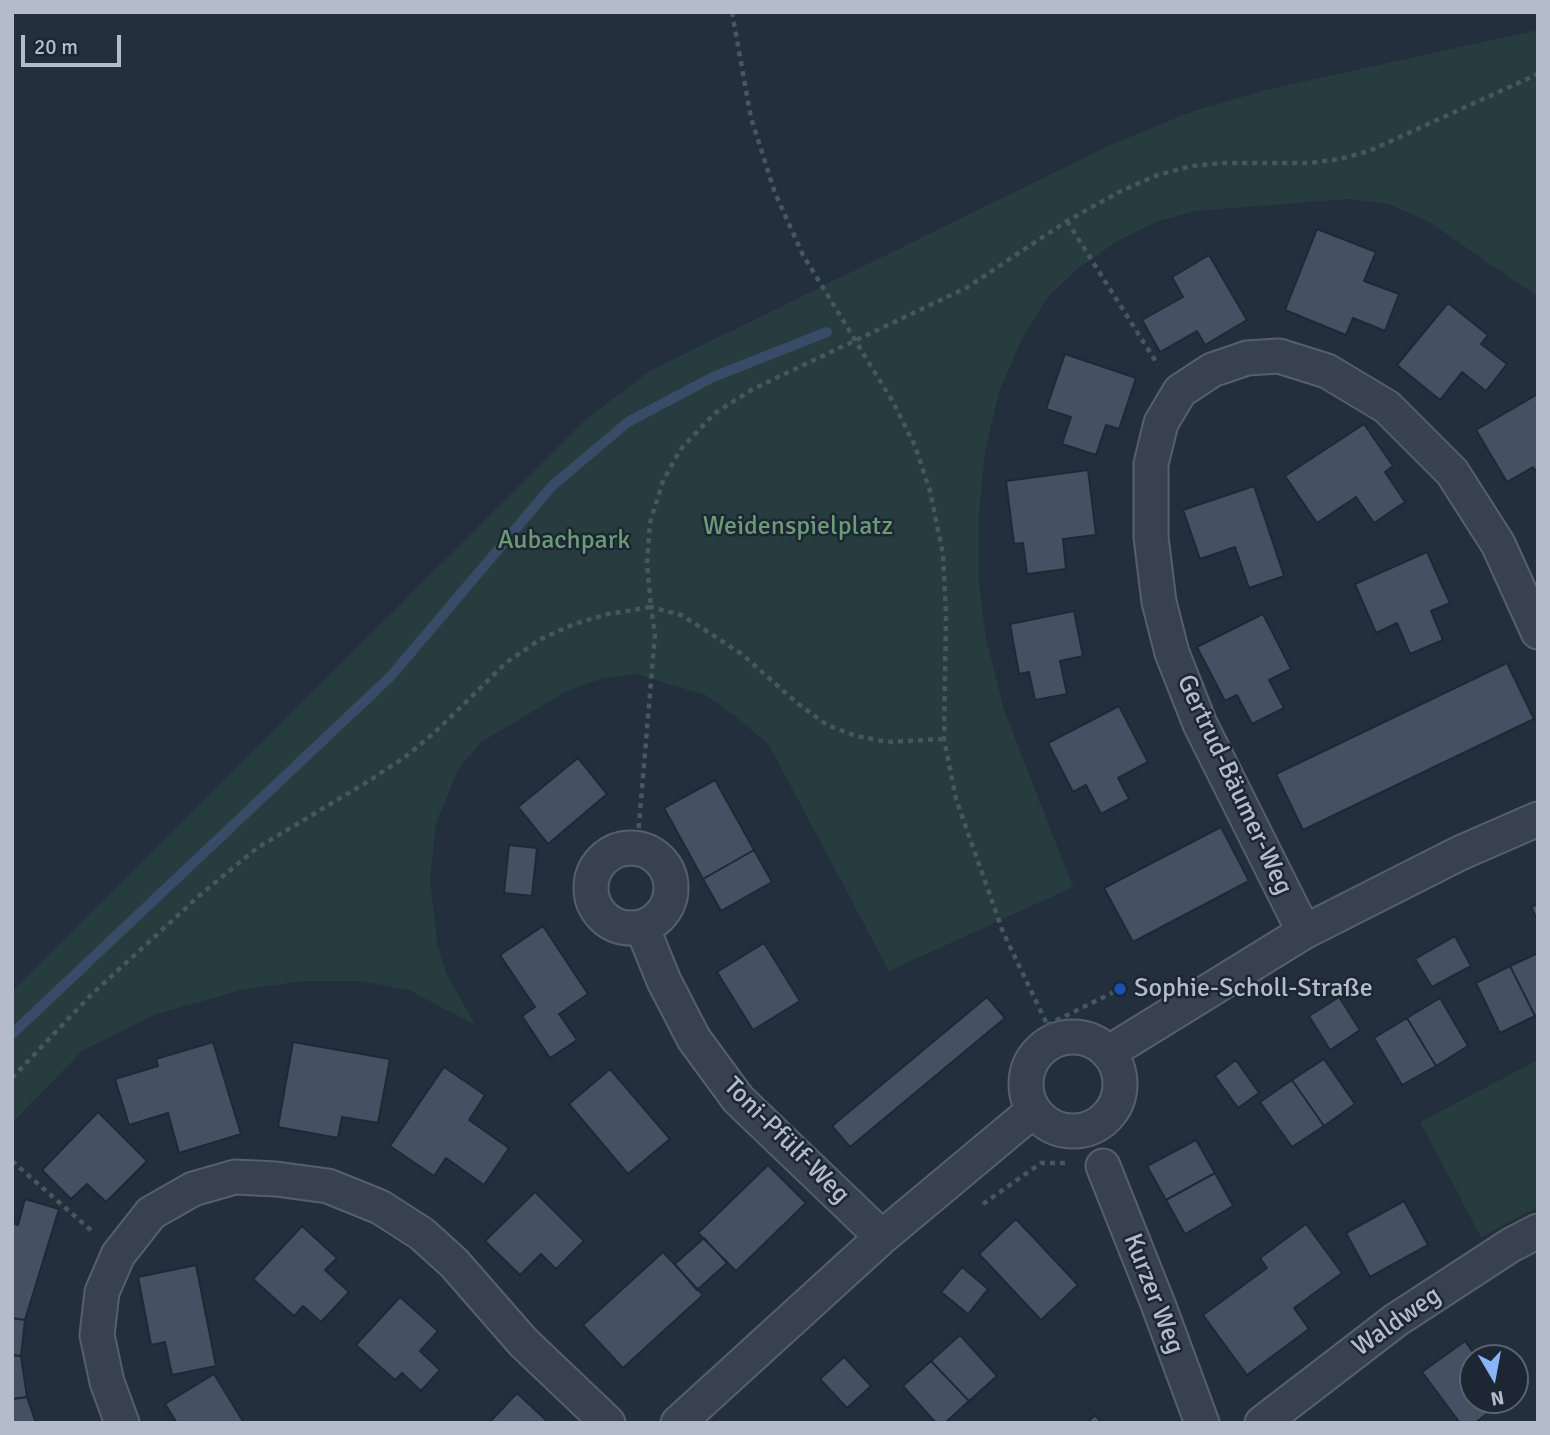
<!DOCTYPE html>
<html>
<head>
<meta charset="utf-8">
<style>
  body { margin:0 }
  #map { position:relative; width:1550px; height:1435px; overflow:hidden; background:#242f3e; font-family:Signika,sans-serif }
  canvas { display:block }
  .frame { position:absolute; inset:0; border:14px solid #b4bcc9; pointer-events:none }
  .north { position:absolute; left:1459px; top:1344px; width:70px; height:70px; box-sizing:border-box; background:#1d2633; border:2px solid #59626f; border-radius:50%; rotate:170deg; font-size:19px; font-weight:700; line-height:28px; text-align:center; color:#b4bcc9 }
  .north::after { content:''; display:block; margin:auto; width:24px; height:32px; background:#8ab4f8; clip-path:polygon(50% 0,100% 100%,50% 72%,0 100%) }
  .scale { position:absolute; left:21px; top:35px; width:100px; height:32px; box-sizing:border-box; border:4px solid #b4bcc9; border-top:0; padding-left:9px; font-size:21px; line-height:24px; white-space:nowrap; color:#b4bcc9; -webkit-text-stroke:5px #1d2633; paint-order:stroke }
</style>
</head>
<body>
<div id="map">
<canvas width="1550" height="1435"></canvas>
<div class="frame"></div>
<div class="north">N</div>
<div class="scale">20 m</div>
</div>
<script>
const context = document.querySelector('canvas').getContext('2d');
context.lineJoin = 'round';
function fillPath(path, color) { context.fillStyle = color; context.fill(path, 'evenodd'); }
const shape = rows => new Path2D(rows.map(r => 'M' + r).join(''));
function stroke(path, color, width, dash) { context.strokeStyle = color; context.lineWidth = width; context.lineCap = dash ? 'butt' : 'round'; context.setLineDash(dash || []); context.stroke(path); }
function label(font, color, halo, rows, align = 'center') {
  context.font = font + ' Signika,sans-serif'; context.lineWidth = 5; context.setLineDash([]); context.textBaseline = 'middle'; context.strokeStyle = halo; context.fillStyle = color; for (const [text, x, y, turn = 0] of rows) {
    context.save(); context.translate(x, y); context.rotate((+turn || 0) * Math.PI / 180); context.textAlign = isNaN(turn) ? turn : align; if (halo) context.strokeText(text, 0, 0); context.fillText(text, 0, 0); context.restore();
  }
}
fillPath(shape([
  [1538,30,1538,297,1428,221,1388,204,1348,199,1195,211,1155,222,1121,239,1077,269,1046,299,1021,341,1000,389,985,451,979,515,979,584,986,639,1004,710,1073,887,889,971,769,745,735,716,706,695,636,674,603,678,567,691,480,743,458,770,436,823,430,879,437,942,446,973,475,1025,409,990,360,981,303,981,241,990,154,1015,83,1050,12,1123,12,992,585,420,650,371,1106,147,1188,113,1265,90],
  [1538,1060,1538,1207,1481,1237,1420,1122]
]), '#263c3f');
stroke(shape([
  [12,1034,391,676,552,486,628,422,713,377,827,332]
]), '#394c67', 10);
const building = shape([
  [1317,229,1376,252,1364,281,1399,294,1385,331,1353,318,1346,335,1285,310,1317,229],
  [1209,255,1247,320,1205,345,1197,331,1160,352,1142,320,1183,297,1172,277,1209,255],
  [1448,303,1488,335,1481,344,1507,364,1486,391,1462,372,1440,400,1397,365,1448,303],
  [1065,354,1136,378,1119,429,1106,425,1096,455,1062,444,1071,417,1046,409,1065,354],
  [1538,394,1538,474,1533,467,1507,482,1476,430,1538,394],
  [1364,424,1393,466,1385,472,1405,502,1374,523,1356,497,1317,523,1285,476,1364,424],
  [1088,470,1096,535,1063,539,1066,569,1027,574,1023,543,1014,544,1006,481,1088,470],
  [1254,486,1284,576,1249,588,1235,547,1200,559,1183,510,1254,486],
  [1427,552,1450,603,1431,611,1443,640,1410,654,1397,623,1376,633,1355,584,1427,552],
  [1074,611,1083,656,1060,661,1067,694,1035,700,1029,672,1019,674,1010,624,1074,611],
  [1263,614,1291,669,1269,680,1284,708,1252,724,1237,695,1225,701,1197,647,1263,614],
  [1507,663,1534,719,1303,830,1276,774,1507,663],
  [1119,706,1148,762,1118,778,1129,799,1101,814,1086,785,1073,792,1048,743,1119,706],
  [578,758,607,794,548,844,518,807,578,758],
  [715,780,754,850,703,879,664,808,715,780],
  [1221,827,1249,881,1133,942,1104,888,1221,827],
  [509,845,537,848,532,896,504,893,509,845],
  [754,850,772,882,721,911,703,879,754,850],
  [1538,904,1538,921,1531,907,1538,904],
  [543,926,588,994,559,1014,577,1040,550,1058,522,1016,535,1007,500,955,543,926],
  [1455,936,1471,966,1432,987,1415,959,1455,936],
  [764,943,800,1001,753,1030,717,972,764,943],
  [1538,953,1538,1014,1535,1016,1510,966,1538,953],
  [1510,966,1535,1016,1500,1033,1476,983,1510,966],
  [987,997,1005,1018,850,1147,832,1126,987,997],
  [1339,997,1360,1030,1330,1050,1309,1016,1339,997],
  [1440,998,1468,1046,1436,1066,1407,1018,1440,998],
  [1407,1018,1436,1066,1402,1085,1374,1038,1407,1018],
  [213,1042,241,1134,179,1153,168,1113,129,1125,115,1079,158,1066,156,1059,213,1042],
  [293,1042,390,1059,378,1123,342,1117,338,1138,278,1127,293,1042],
  [1324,1059,1355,1104,1324,1126,1292,1080,1324,1059],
  [1236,1060,1259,1093,1238,1108,1215,1076,1236,1060],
  [444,1067,485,1095,469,1120,509,1148,484,1185,446,1158,434,1176,390,1146,444,1067],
  [610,1069,670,1139,628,1174,569,1104,610,1069],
  [1292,1080,1324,1126,1292,1147,1260,1102,1292,1080],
  [98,1112,147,1161,106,1202,87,1184,71,1199,42,1170,98,1112],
  [1196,1140,1215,1173,1166,1200,1147,1166,1196,1140],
  [768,1165,806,1203,736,1271,698,1233,768,1165],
  [1215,1173,1233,1206,1185,1234,1166,1200,1215,1173],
  [535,1192,584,1241,556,1269,541,1254,520,1275,485,1241,535,1192],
  [25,1199,59,1209,25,1320,12,1318,12,1223,18,1225,25,1199],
  [1404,1201,1428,1245,1370,1277,1346,1233,1404,1201],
  [1016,1219,1078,1285,1041,1320,979,1254,1016,1219],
  [1306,1224,1342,1273,1294,1308,1309,1329,1247,1375,1203,1315,1267,1268,1260,1258,1306,1224],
  [302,1226,337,1258,325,1270,349,1292,321,1322,303,1306,294,1316,253,1279,302,1226],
  [704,1238,727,1263,697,1290,675,1264,704,1238],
  [663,1252,703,1295,623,1368,583,1325,663,1252],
  [196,1265,216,1366,172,1375,165,1342,151,1345,138,1277,196,1265],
  [962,1267,988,1289,968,1314,941,1292,962,1267],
  [400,1297,438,1331,420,1351,440,1370,421,1391,402,1373,395,1380,356,1345,400,1297],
  [12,1318,25,1320,21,1356,12,1355,12,1318],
  [960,1335,997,1376,969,1401,931,1361,960,1335],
  [1465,1341,1477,1358,1473,1358,1473,1400,1505,1400,1475,1423,1460,1423,1422,1372,1465,1341],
  [12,1355,21,1356,27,1397,12,1399,12,1355],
  [844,1357,871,1386,847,1408,820,1379,844,1357],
  [931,1361,969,1401,945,1423,936,1423,903,1386,931,1361],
  [214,1374,244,1423,177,1423,165,1404,214,1374],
  [517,1393,549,1423,489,1423,517,1393],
  [27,1397,36,1423,12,1423,12,1399,27,1397],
  [1095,1415,1102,1423,1087,1423,1095,1415]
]);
fillPath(building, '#455162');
stroke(building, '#1f2835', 2);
const minor = shape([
  '591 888a40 40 0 1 1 80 0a40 40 0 1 1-80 0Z',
  [642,927,664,981,694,1039,738,1099,882,1237],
  [1304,932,1200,724,1172,653,1159,602,1151,537,1151,464,1161,423,1180,391,1212,370,1247,358,1279,356,1327,371,1387,407,1452,472,1498,544,1538,632],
  '1026 1084a47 47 0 1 1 94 0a47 47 0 1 1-94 0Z',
  [1108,1053,1304,932,1460,853,1538,819],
  [1103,1166,1158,1304,1202,1423],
  [122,1423,107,1382,97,1335,102,1292,118,1255,151,1213,193,1189,235,1177,276,1179,328,1186,380,1207,422,1234,454,1263,523,1342,608,1423],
  [678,1423,882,1237,1034,1110],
  [1262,1423,1396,1320,1511,1245,1538,1231]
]);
stroke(minor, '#565f6c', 37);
stroke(shape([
  [732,12,751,118,775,193,803,255,893,402,915,446,930,491,943,554,946,615,944,739,956,799,1003,932,1055,1041],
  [1067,221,1158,365],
  [637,848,655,634,651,607,681,615,705,630,743,655,797,703,827,725,856,736,888,742,944,739],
  [1047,1025,1120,989],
  [12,1078,90,996,200,895,257,848,367,782,405,757,434,733,507,662,541,639,574,624,608,614,651,607,647,563,650,523,663,481,680,450,715,413,753,389,966,288,1067,221,1119,192,1155,176,1191,166,1222,163,1310,163,1340,159,1369,151,1538,74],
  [12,1161,93,1232],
  [983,1204,1041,1163,1070,1163]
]), '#44595c', 4.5, [5, 5]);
stroke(minor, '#38414e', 33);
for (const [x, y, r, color] of [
  [1120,989,7,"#1a4fb4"]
]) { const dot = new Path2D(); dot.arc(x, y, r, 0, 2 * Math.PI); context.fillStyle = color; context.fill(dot); stroke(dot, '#1d2633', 2.5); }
label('26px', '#6b9a76', '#1d2633', [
  ["Weidenspielplatz",798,527],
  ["Aubachpark",564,541]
]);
label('26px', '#b4bcc9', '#1d2633', [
  ["Gertrud-Bäumer-Weg",1234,785,65],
  ["Toni-Pfülf-Weg",786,1141,45],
  ["Kurzer Weg",1153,1294,69],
  ["Waldweg",1397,1322,-35]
]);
label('26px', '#b4bcc9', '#1d2633', [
  ["Sophie-Scholl-Straße",1134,989]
], 'left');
</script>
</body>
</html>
